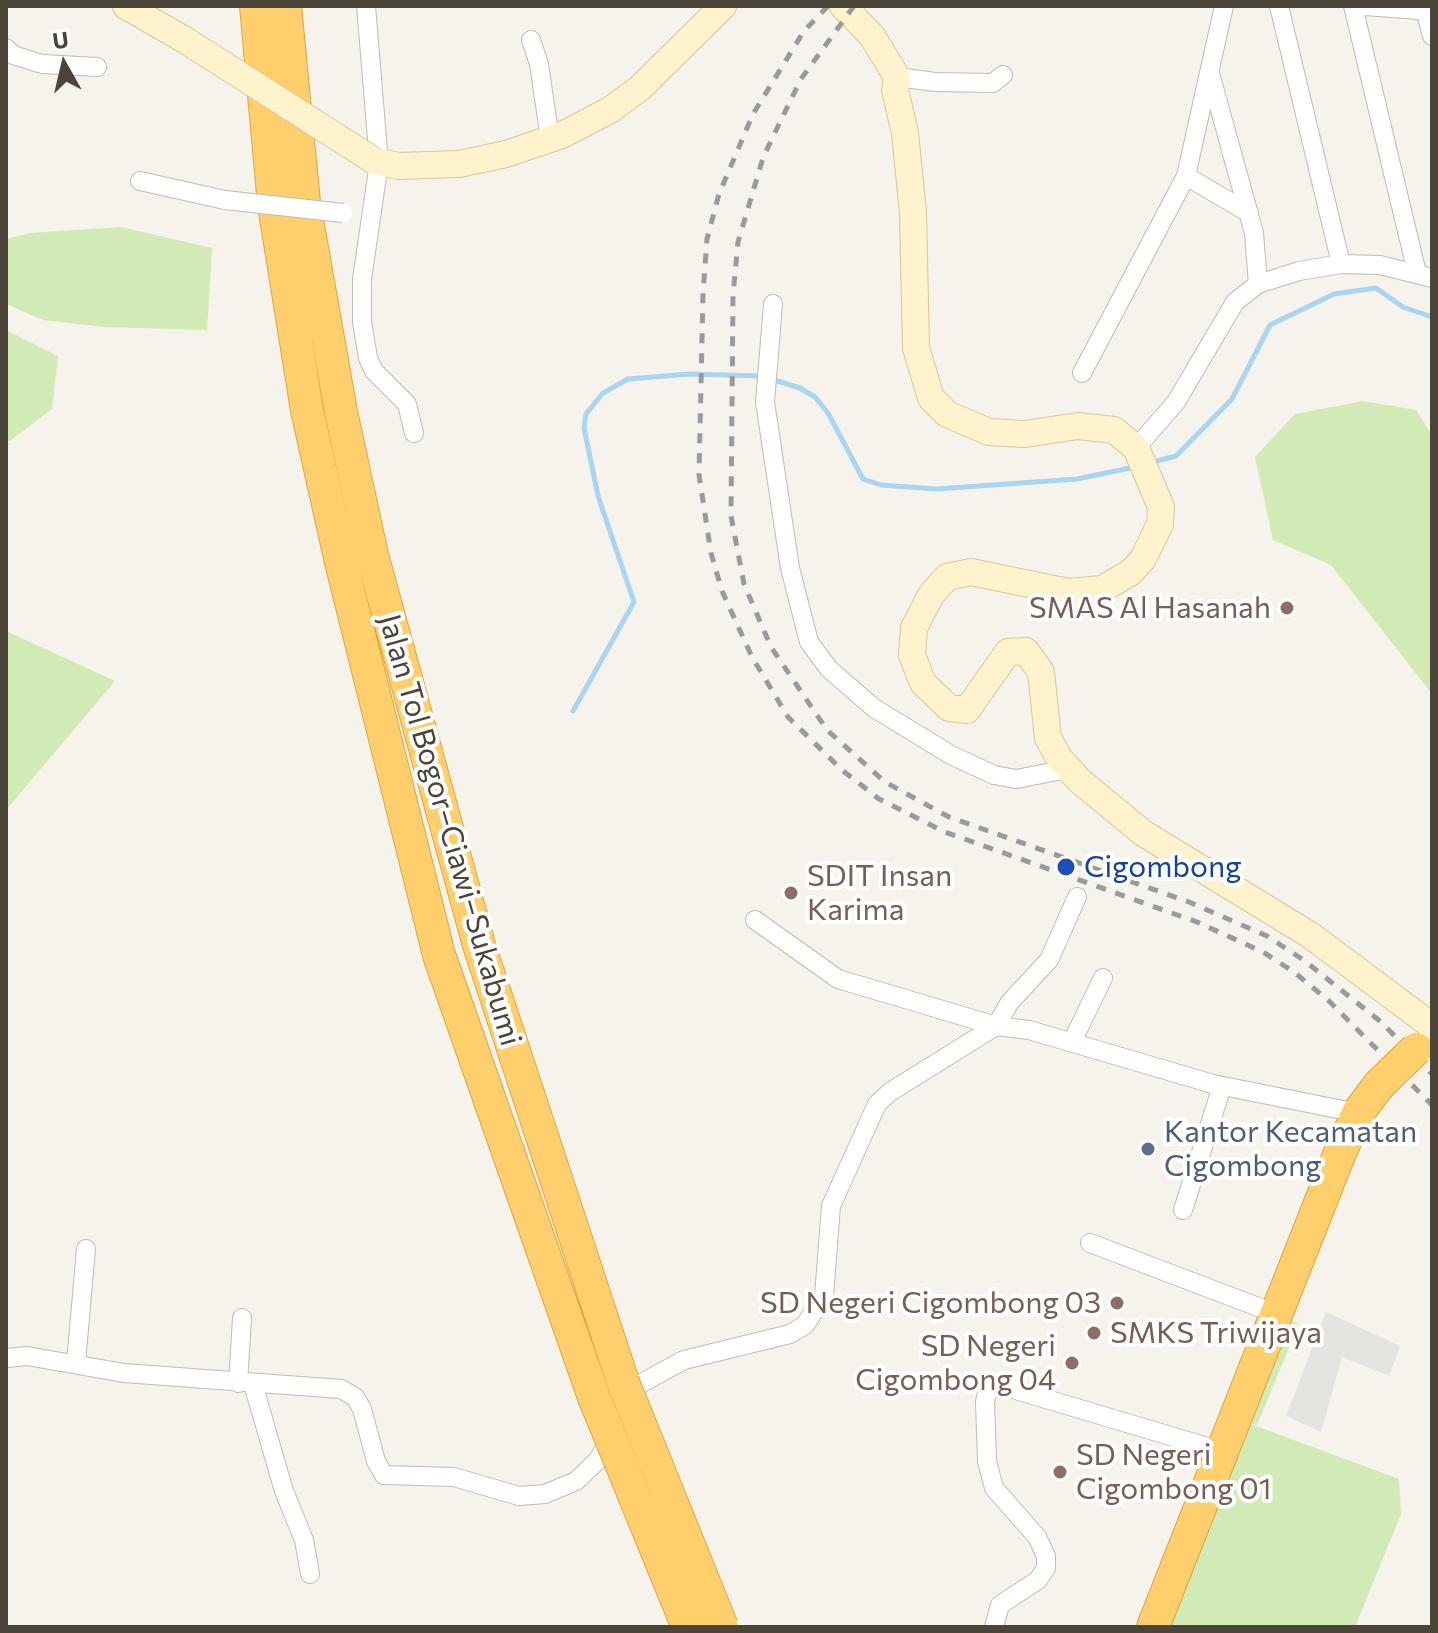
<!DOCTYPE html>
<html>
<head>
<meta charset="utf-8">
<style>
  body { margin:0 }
  #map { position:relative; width:1438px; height:1633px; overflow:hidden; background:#f6f3ec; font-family:Commissioner,sans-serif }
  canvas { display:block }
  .frame { position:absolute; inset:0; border:8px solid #4b4439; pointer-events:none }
  .north { position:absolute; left:24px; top:24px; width:80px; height:80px; -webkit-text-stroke:6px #fff; paint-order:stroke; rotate:352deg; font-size:22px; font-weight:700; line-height:32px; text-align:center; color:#4b4439 }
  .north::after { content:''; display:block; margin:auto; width:28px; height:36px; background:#4b4439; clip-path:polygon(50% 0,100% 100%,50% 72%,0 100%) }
</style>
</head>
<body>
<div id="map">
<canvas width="1438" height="1633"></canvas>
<div class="frame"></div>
<div class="north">U</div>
</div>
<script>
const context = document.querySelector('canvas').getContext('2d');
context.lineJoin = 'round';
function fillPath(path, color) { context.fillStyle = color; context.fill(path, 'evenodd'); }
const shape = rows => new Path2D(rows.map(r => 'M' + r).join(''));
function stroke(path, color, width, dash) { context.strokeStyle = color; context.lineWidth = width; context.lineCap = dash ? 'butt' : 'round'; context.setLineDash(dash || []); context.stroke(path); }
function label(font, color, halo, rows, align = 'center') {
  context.font = font + ' Commissioner,sans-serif'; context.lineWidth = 8; context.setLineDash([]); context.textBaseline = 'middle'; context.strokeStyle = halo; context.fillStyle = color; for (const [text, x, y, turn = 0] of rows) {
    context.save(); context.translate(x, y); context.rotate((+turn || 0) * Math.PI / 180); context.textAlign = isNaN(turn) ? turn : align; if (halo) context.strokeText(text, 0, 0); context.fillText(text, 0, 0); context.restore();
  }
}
fillPath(shape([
  [121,227,212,248,207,330,104,327,43,320,6,304,6,239,30,233],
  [6,330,58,356,52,409,10,441,6,440],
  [1363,401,1416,410,1432,435,1432,694,1331,565,1273,540,1255,457,1295,414],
  [6,631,115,681,6,810],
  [1282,1317,1299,1324,1257,1425,1240,1418],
  [1240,1420,1399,1479,1401,1514,1355,1627,1157,1627]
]), '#d2eab5');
fillPath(shape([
  [1326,1312,1400,1346,1389,1376,1342,1357,1321,1432,1286,1416]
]), '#e5e3e0');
stroke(shape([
  [771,379,800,388,815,397,828,413,863,479,881,485,937,489,1077,479,1135,467],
  [1153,462,1176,456,1232,399,1270,325,1334,294,1376,288,1403,307,1432,317],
  [573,711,634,602,598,496,584,428,586,414,603,393,628,379,689,374,762,376]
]), '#a9d4f2', 5);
const street = shape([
  [366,6,379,163,362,279,362,322,368,358,374,371,407,404,414,433],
  [1279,6,1341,264],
  [1353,6,1417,273],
  [1365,6,1432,11],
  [1425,10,1432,36],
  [531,40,539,64,550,139],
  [6,48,13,55,42,64,97,67],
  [897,77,935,82,993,83,1003,75],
  [1211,77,1254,233,1258,284],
  [1186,176,1249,213],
  [140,181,225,200],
  [773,304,765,402,790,568,809,642,829,669,874,708,951,755,994,775,1016,779,1068,769],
  [1082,373,1186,176,1224,6],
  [1136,448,1176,402,1235,302,1258,284,1299,271,1341,264,1380,265,1432,278],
  [755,920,838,979,996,1026,1010,1002,1049,960,1077,897],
  [1072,1042,1103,978],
  [1183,1210,1222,1086],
  [1090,1243,1274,1313],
  [6,1358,27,1356,124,1373,341,1389,355,1397,362,1409,376,1461,384,1475,454,1477,519,1496,545,1494,576,1481,598,1460,612,1435],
  [76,1363,86,1249],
  [238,1383,242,1318],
  [253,1384,284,1491,304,1540,310,1574],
  [626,1401,638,1385,684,1360,790,1334,805,1325,824,1296,831,1206,877,1104,890,1092,996,1026,1029,1030,1213,1084,1358,1113],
  [994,1627,1000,1605,1038,1580,1046,1568,1046,1556,1037,1537,994,1488,987,1461,985,1402,989,1382,1221,1451]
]);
const secondary = shape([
  [126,6,185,40],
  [843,6,872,36,897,77,895,90,905,133,913,213,916,348,931,398,947,414,989,432,1025,434,1078,426,1114,430,1136,448,1161,507,1160,524,1143,559,1130,573,1102,589,1068,592,971,572,947,577,931,595,914,628,912,655,923,683,949,708,967,710,1008,652,1026,651,1041,672,1048,738,1059,758,1080,781,1143,833,1310,935,1432,1026],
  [373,160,398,166,459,164,506,154,562,135,610,110,640,88,723,6]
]);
const highway = shape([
  [256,6,274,205,307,410,341,562,439,955,594,1397],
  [285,6,304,203,341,412,372,555,479,945,623,1382],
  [1153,1627,1339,1155,1358,1113,1379,1085]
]);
stroke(street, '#c2bbae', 20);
stroke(secondary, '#d6c79b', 28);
stroke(highway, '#e0a43c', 34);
stroke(street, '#fff', 18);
stroke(secondary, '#fff3cd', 26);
stroke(highway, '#ffcf6e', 32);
stroke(shape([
  [828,6,804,31,753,114,719,194,707,239,703,293,699,475,711,553,722,591,752,657,788,717,842,770,879,799,945,832,1197,922,1263,952,1294,972,1329,1001,1432,1105],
  [854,6,801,79,779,124,763,158,738,242,733,295,731,516,744,584,771,647,827,730,885,782,949,817,1189,902,1267,936,1305,961,1381,1022,1432,1074]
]), '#9a9a9a', 5, [10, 10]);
const streetBridge = shape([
  [225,200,343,213]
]);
const secondaryBridge = shape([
  [185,40,373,160]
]);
const highwayBridge = shape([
  [1379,1085,1416,1049],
  [623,1382,722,1627],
  [594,1397,688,1627]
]);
stroke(streetBridge, '#c2bbae', 20, []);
stroke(secondaryBridge, '#d6c79b', 28, []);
stroke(highwayBridge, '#e0a43c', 34, []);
stroke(streetBridge, '#fff', 18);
stroke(secondaryBridge, '#fff3cd', 26);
stroke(highwayBridge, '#ffcf6e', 32);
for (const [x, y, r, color] of [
  [1287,608,8,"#8d6e63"],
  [1066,867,10,"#1a4fb4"],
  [791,893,8,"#8d6e63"],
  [1148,1149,8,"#5c6f8a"],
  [1117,1303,8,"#8d6e63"],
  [1094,1333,8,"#8d6e63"],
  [1072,1363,8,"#8d6e63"],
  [1060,1472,8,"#8d6e63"]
]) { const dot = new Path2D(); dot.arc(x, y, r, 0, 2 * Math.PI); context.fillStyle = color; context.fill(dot); stroke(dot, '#fff', 3); }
label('30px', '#785e54', '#fff', [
  ["SMAS Al Hasanah",1271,608],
  ["SDIT Insan",807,876,"left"],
  ["Karima",807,910,"left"],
  ["SD Negeri Cigombong 03",1101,1303],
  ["SMKS Triwijaya",1110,1333,"left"],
  ["SD Negeri",1056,1346],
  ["Cigombong 04",1056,1380],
  ["SD Negeri",1076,1455,"left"],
  ["Cigombong 01",1076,1489,"left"]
], 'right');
label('30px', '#4b4439', '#fff', [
  ["Jalan Tol Bogor–Ciawi–Sukabumi",450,830,74]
]);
label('30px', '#164399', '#fff', [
  ["Cigombong",1084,867]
], 'left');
label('30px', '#4e5e75', '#fff', [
  ["Kantor Kecamatan",1164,1132],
  ["Cigombong",1164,1166]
], 'left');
</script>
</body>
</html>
